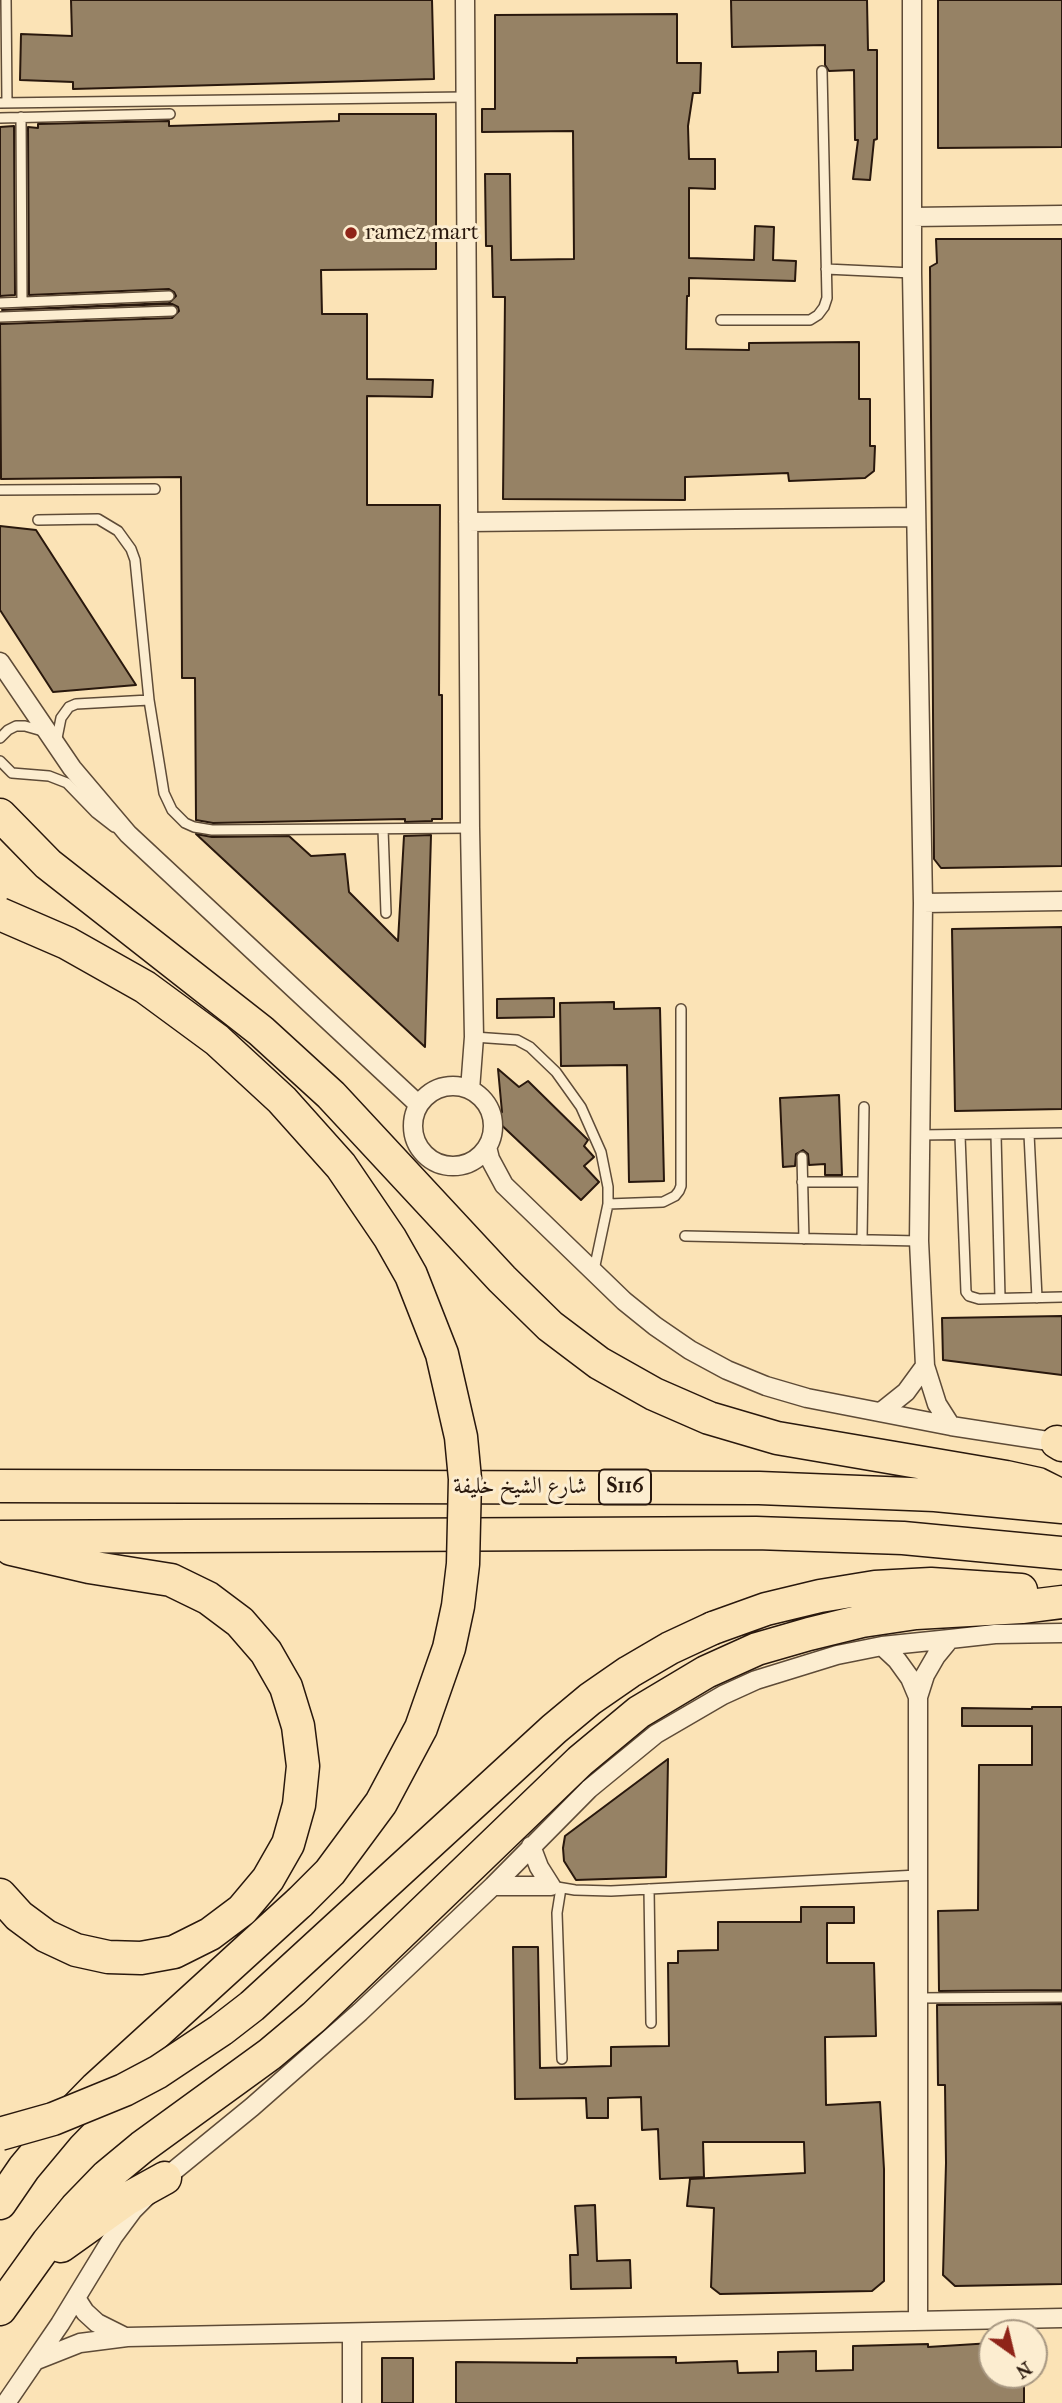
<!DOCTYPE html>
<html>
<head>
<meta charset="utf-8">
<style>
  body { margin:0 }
  #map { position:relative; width:1062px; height:2403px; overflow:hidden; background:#fbe3b6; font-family:"IM FELL French Canon",serif }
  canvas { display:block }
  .north { position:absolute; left:978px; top:2319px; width:70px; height:70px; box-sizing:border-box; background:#fcedd0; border:2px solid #a89882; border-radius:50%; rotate:146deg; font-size:19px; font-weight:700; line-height:28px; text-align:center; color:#29180d }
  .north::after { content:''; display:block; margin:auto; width:24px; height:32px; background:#8f2418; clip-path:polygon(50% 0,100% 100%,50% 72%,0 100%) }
</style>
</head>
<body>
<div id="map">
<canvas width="1062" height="2403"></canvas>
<div class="north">N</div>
</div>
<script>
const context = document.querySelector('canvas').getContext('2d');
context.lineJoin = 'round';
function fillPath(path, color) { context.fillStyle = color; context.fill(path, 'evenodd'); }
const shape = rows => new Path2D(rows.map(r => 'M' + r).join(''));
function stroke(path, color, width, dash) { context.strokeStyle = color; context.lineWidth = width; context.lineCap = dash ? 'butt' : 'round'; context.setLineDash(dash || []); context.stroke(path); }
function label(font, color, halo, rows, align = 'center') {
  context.font = font + ' "IM FELL French Canon",Amiri,serif'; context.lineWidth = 6; context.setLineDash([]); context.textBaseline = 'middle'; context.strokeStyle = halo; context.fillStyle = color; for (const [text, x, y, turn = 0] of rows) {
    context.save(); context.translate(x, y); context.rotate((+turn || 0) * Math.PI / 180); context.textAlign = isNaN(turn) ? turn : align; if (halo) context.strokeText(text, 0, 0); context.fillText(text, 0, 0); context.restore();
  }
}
const building = shape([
  [71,0,432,0,434,79,73,89,73,82,20,80,21,34,72,36,71,0],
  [731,0,867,0,868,50,877,50,877,139,874,140,870,180,853,179,858,140,855,140,854,70,829,71,825,65,825,45,732,47,731,0],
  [938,0,1062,0,1062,147,938,148,938,0],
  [677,14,677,63,701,63,700,93,693,93,688,126,689,159,715,159,715,189,689,188,689,258,754,260,755,226,774,227,773,260,796,261,795,281,689,278,689,296,687,296,686,349,749,350,749,343,859,342,859,399,870,399,870,446,875,446,874,471,865,478,789,481,788,473,685,477,685,500,503,499,505,297,493,297,492,246,486,246,485,174,510,174,511,260,574,259,573,131,482,132,482,109,495,109,495,15,677,14],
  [339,114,436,114,436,269,321,270,322,314,367,314,367,379,433,380,432,397,367,396,367,505,440,505,439,695,442,695,442,819,432,819,432,821,405,822,405,819,213,823,196,820,195,678,182,678,181,477,1,479,0,324,172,318,179,311,178,307,172,304,2,310,169,303,176,296,174,292,169,289,29,295,28,127,38,128,38,124,169,121,169,126,339,121,339,114],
  [14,126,15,295,0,296,0,127,14,126],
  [936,239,1062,239,1062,866,941,868,934,859,930,267,937,263,936,239],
  [0,526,36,530,136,685,53,692,0,610,0,526],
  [196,834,212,837,289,836,311,856,345,854,349,892,398,941,404,836,431,835,425,1047,196,834],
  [1062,927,1062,1109,955,1111,952,929,1062,927],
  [554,998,554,1017,497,1018,497,999,554,998],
  [614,1002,614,1009,660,1008,664,1181,629,1182,627,1065,561,1066,560,1003,614,1002],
  [498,1069,519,1087,528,1081,588,1140,584,1146,594,1157,584,1166,599,1182,581,1200,495,1119,502,1112,498,1069],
  [839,1095,842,1175,825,1175,825,1164,809,1165,808,1154,803,1150,796,1154,795,1166,783,1167,780,1098,839,1095],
  [1062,1316,1062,1375,943,1360,942,1318,1062,1316],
  [1032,1707,1062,1707,1062,1990,939,1991,938,1911,978,1910,979,1765,1032,1765,1032,1726,962,1726,962,1708,1032,1709,1032,1707],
  [668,1759,666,1877,576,1880,564,1861,563,1848,565,1836,668,1759],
  [801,1907,854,1907,854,1923,827,1923,827,1963,874,1963,876,2036,825,2037,826,2105,880,2102,884,2169,884,2281,872,2291,720,2294,711,2287,714,2208,687,2206,690,2179,805,2173,804,2142,703,2142,704,2177,660,2179,658,2129,642,2130,641,2097,608,2098,608,2118,587,2118,586,2098,515,2099,513,1947,538,1947,540,2068,611,2066,611,2047,669,2046,668,1963,678,1963,678,1951,718,1950,718,1922,801,1922,801,1907],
  [1062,2004,1062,2284,955,2286,943,2275,946,2163,945,2085,938,2085,937,2005,1062,2004],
  [595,2205,597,2261,630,2260,631,2288,571,2289,570,2255,578,2255,575,2206,595,2205],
  [992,2343,992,2375,1024,2375,1024,2403,456,2403,456,2362,577,2363,577,2358,676,2357,676,2363,737,2361,738,2373,778,2372,778,2352,816,2351,816,2371,853,2370,853,2346,928,2344,928,2347,992,2343],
  [382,2358,413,2358,413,2403,382,2403,382,2358]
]);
fillPath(building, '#968265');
stroke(building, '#29180d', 2);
const lane = shape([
  [6,0,7,103],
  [0,103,466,97],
  [21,117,22,302],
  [0,118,170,114],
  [826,269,912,273],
  [0,303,169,296],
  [0,317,172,311],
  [721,320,810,320,818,315,824,307,827,298,822,71],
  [0,490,155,489],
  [38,520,98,519,118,531,131,549,135,560,149,700,164,793,172,810,185,823,194,827,212,830,470,828],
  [0,738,8,730,16,726,25,726,46,732],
  [56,743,61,718,69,707,76,704,149,700],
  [0,761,12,773,49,776,67,783,96,813,114,827],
  [383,829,386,913],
  [474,1037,517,1040,530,1047,556,1072,581,1107,601,1152,608,1187,608,1204,594,1270],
  [1029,1134,1037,1298],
  [920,1135,1062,1133],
  [996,1135,1000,1298],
  [960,1136,966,1292,969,1296,979,1299,1062,1297],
  [802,1157,804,1239],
  [802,1182,863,1182],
  [608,1204,663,1202,675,1196,679,1191,681,1186,681,1009],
  [685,1236,919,1241],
  [862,1240,864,1107],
  [551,1886,575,1890,611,1891,918,1875],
  [561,1888,557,1913,562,2059],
  [649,1889,651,2023],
  [918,1998,1062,1997]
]);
const street = shape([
  [465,0,470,828,474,1037,470,1090],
  [912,0,912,273,923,903,919,1241,925,1366,937,1404,951,1426],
  [912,217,1062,215],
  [468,522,916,517],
  [0,662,72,768,128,834,419,1105],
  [923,903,1062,901],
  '413 1126a40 40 0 1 1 80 0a40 40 0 1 1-80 0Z',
  [487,1147,490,1159,504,1185,624,1301,655,1326,690,1350,727,1370,766,1386,807,1398,951,1426,1062,1443],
  [881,1412,906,1392,925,1366],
  [882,1646,897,1660,910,1678,918,1697],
  [531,1846,539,1867,551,1886],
  [493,1886,551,1886],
  [76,2298,85,2312,97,2323,123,2336],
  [918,2320,918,1697,925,1675,936,1656,950,1639],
  [352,2333,352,2403],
  [37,2360,80,2343,127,2337,1062,2318],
  [6,2403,60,2324,113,2237,133,2210,165,2178,252,2107,360,2012,493,1886,589,1789,656,1734,723,1695,756,1680,837,1655,882,1646,950,1639,995,1634,1062,1633]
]);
const highway = shape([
  [0,815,48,864,261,1031,331,1095,502,1279,550,1326,599,1363,654,1394,709,1418,777,1438,1006,1477,1038,1484,1062,1496],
  [1057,1442,1062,1445],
  [0,1486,759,1488,935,1495,1062,1507],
  [0,1537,756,1533,903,1538,1062,1553],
  [713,1628,766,1609,820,1596,875,1587,931,1584,1021,1590],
  [0,1895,19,1916,46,1936,76,1950,108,1957,141,1958,174,1952,210,1934,242,1910,268,1879,288,1844,299,1805,303,1766,298,1726,286,1687,266,1652,240,1622,208,1598,171,1580,89,1567,11,1549],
  [0,2203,24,2168,59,2126,96,2088,300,1902],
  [61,2246,127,2199,165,2178],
  [0,2309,48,2242,76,2208,107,2176,142,2147,270,2054,314,2017,580,1761,639,1712,706,1672,757,1649,809,1634,862,1621,916,1613,1022,1607,1062,1602]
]);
stroke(lane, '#5e4b37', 12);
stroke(street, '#5e4b37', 21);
stroke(highway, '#29180d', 35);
stroke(lane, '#fcedd0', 9);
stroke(street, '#fcedd0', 18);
stroke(highway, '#fbe3b6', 32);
const highwayBridge = shape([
  [0,914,67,943,145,987,217,1040,282,1100,341,1166,390,1238,411,1275,442,1354,461,1437,465,1479,463,1564,458,1606,449,1648,421,1728,381,1803,330,1872,300,1902],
  [0,2134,53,2119,124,2090,158,2072,221,2030,252,2006,554,1729,590,1699,629,1672,670,1648,713,1628]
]);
stroke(highwayBridge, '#29180d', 35, []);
stroke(highwayBridge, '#fbe3b6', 32);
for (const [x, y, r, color] of [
  [351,233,7,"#8f2418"]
]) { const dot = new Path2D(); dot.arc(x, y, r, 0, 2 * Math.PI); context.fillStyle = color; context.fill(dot); stroke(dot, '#fcedd0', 2.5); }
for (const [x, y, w] of [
  [625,1487,52]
]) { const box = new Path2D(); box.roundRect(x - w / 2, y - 17.5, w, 35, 5); context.fillStyle = '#fcedd0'; context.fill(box); stroke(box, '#29180d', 2); }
label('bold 21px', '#29180d', null, [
  ["S116",625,1487]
]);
label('23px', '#29180d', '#fcedd0', [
  ["ramez mart",365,233]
], 'left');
label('23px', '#29180d', '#fcedd0', [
  ["شارع الشيخ خليفة",520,1487]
]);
</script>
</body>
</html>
